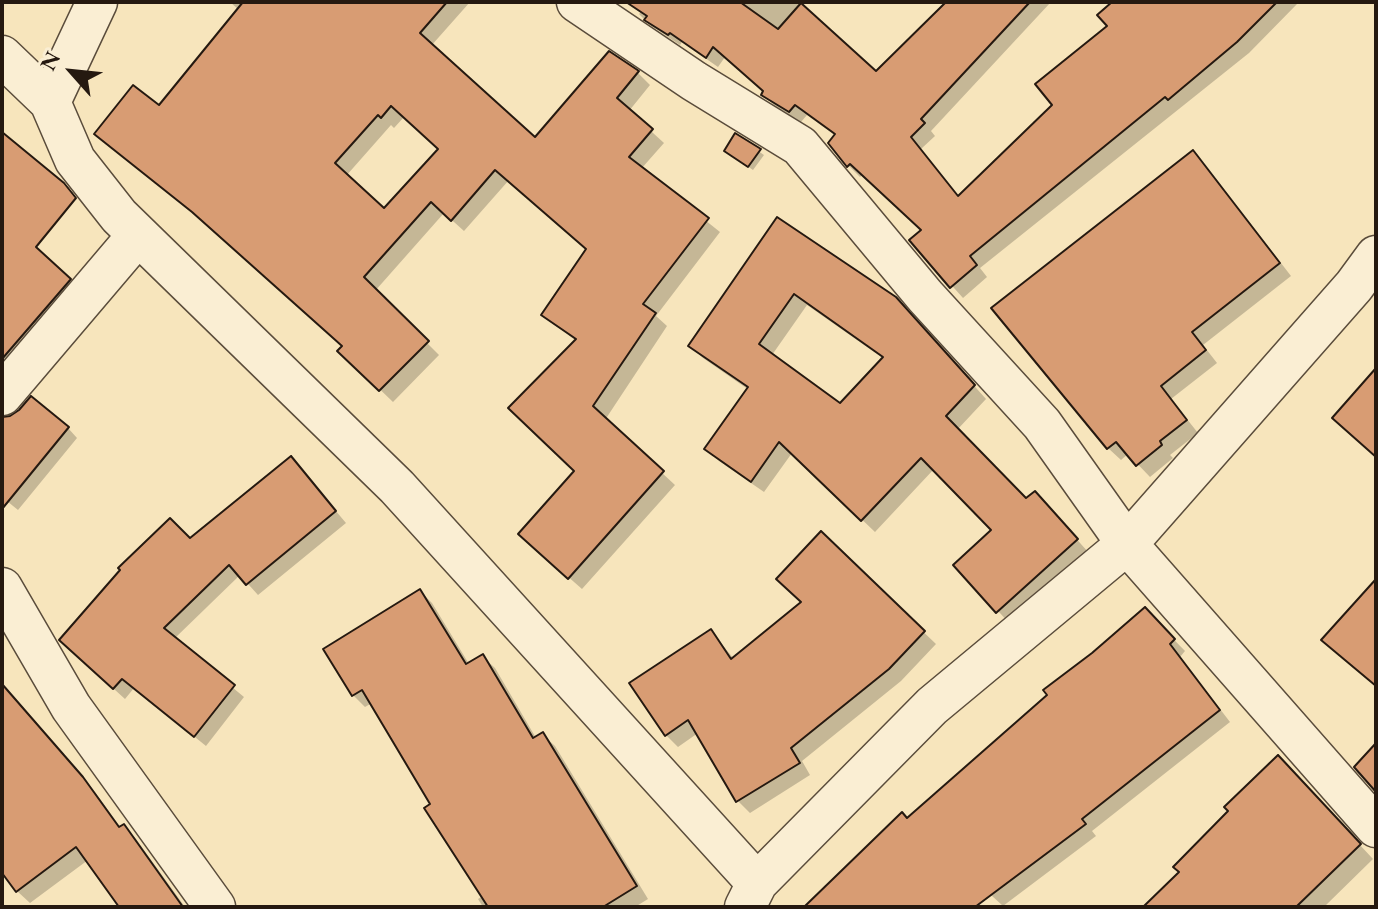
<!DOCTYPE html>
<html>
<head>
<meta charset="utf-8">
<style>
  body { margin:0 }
  #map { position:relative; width:1378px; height:909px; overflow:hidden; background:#f7e5bc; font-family:"EB Garamond",serif }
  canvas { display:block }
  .frame { position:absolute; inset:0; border:4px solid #251910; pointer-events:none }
  .north { position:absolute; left:32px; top:32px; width:80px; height:80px; -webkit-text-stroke:6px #faeed3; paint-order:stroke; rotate:297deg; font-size:22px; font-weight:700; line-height:32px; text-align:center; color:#251910 }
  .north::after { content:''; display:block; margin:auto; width:28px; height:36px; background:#251910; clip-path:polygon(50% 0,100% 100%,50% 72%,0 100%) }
</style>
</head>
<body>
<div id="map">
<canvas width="1378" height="909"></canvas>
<div class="frame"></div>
<div class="north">N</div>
</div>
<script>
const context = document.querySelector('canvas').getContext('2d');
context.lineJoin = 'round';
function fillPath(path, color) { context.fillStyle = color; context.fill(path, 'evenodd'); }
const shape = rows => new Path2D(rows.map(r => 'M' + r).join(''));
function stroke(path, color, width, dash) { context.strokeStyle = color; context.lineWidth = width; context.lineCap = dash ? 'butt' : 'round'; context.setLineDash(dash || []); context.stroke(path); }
fillPath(shape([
  [230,2,470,2,431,46,536,140,609,54,638,73,650,85,629,111,664,143,641,169,720,232,656,316,667,326,605,420,675,485,582,589,533,546,576,472,576,341,543,315,588,250,509,180,464,231,444,213,375,291,439,355,393,402,340,351,344,347,207,224,97,134,159,108,239,10],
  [404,117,440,149,384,211,346,176,391,125,394,128],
  [640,2,797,2,876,74,949,2,1051,2,931,131,935,136,921,149,960,198,1055,105,1110,27,1115,2,1299,2,1249,53,980,268,987,277,963,298,912,241,923,231,863,174,860,177,849,166,830,143,836,136,807,115,801,122,775,106,763,95,765,92,725,57,718,67,682,42,680,45,650,25,639,14,646,6],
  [736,136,764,155,753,170,731,155],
  [1193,152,1205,165,1291,276,1203,345,1217,363,1171,399,1198,433,1170,455,1173,458,1150,477,1128,454,1121,460,1108,448],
  [778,220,908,312,986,399,957,430,1026,501,1047,506,1089,553,1010,624,956,565,994,530,934,469,875,532,792,453,764,492,719,461,707,448,749,390,703,358,690,345],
  [807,305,884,359,840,405,772,355],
  [2,267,69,280,83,294,2,391],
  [68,428,77,438,18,510,2,497,2,450],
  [291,458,346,523,258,595,240,575,174,639,244,697,206,746,134,688,125,699,72,651,190,541],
  [821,534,936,644,901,681,802,761,810,775,750,813,738,801,698,733,678,747,666,735,711,631,734,659,804,603],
  [420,591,432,603,469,664,482,656,495,668,536,738,542,734,555,746,648,899,635,907,483,907,478,899,483,896,433,805,372,703,365,707,353,695],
  [1145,610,1185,651,1180,657,1230,722,1092,831,1096,836,1003,906,991,895,952,907,818,907,907,820],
  [2,693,17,702,95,792,121,828,124,826,136,839,185,907,121,907,88,860,30,903,17,891,2,870],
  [1291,771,1373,859,1324,907,1146,907]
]), '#0003');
const building = shape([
  [243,2,447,2,420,33,535,137,609,51,639,71,617,98,653,129,629,157,709,218,643,304,656,313,593,406,664,471,568,579,518,534,574,471,508,408,576,339,541,315,586,249,495,170,451,221,431,202,364,277,429,341,379,391,337,351,342,346,192,212,94,134,133,85,159,105,243,2],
  [391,106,438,149,384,208,335,163,378,115,381,118,391,106],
  [626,2,740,2,778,29,801,3,876,71,946,2,1030,2,921,119,925,123,911,137,958,196,1052,105,1035,84,1107,26,1097,15,1112,2,1277,2,1237,42,1168,100,1165,97,970,256,977,265,950,288,909,240,921,230,850,164,847,167,828,143,835,134,795,105,789,112,761,95,763,91,713,47,706,58,670,33,668,35,644,20,647,16,626,2],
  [2,132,64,183,76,198,36,247,71,279,2,359,2,132],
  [735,133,761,149,748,167,724,151,735,133],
  [1193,150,1280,263,1192,332,1206,350,1161,386,1187,420,1160,441,1162,445,1136,466,1116,442,1107,449,991,308,1193,150],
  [777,217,896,297,975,385,946,416,1026,498,1035,491,1078,539,996,613,953,565,991,530,921,458,861,521,779,442,751,482,704,449,748,387,688,346,777,217],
  [794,294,883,357,840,403,759,344,794,294],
  [1376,368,1376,457,1332,418,1376,368],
  [31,396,69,427,2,509,2,417,10,416,19,410,31,396],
  [291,456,336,511,246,585,229,565,164,628,235,685,194,737,122,679,113,689,59,640,120,570,118,568,170,518,190,538,291,456],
  [821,531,925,631,889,669,791,748,800,763,736,802,688,720,665,736,629,683,711,629,731,659,801,602,776,579,821,531],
  [1376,579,1376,686,1321,640,1376,579],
  [420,589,466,664,483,654,533,738,543,732,637,886,603,907,488,907,424,808,430,804,362,690,352,696,323,649,420,589],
  [1145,607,1175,639,1170,644,1220,710,1082,819,1086,824,975,907,804,907,902,812,907,818,1047,695,1043,690,1092,653,1145,607],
  [2,684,83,777,119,827,124,824,183,907,119,907,76,847,16,892,2,873,2,684],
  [1376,743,1376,792,1354,767,1376,743],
  [1278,755,1361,844,1296,907,1143,907,1179,872,1173,867,1228,811,1224,807,1278,755]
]);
fillPath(building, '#d89c73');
stroke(building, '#251910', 2);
const street = shape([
  [577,2,694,81,800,146,925,296,1042,424,1127,544,1376,827],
  [2,56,50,102,75,160,119,216,397,487,757,883],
  [50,102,97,2],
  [2,395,138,235],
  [2,588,71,707,215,907],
  [745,907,757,883,932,706,1127,544,1354,286,1376,256]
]);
stroke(street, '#5a4c3b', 43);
stroke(street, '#faeed3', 40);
</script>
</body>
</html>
